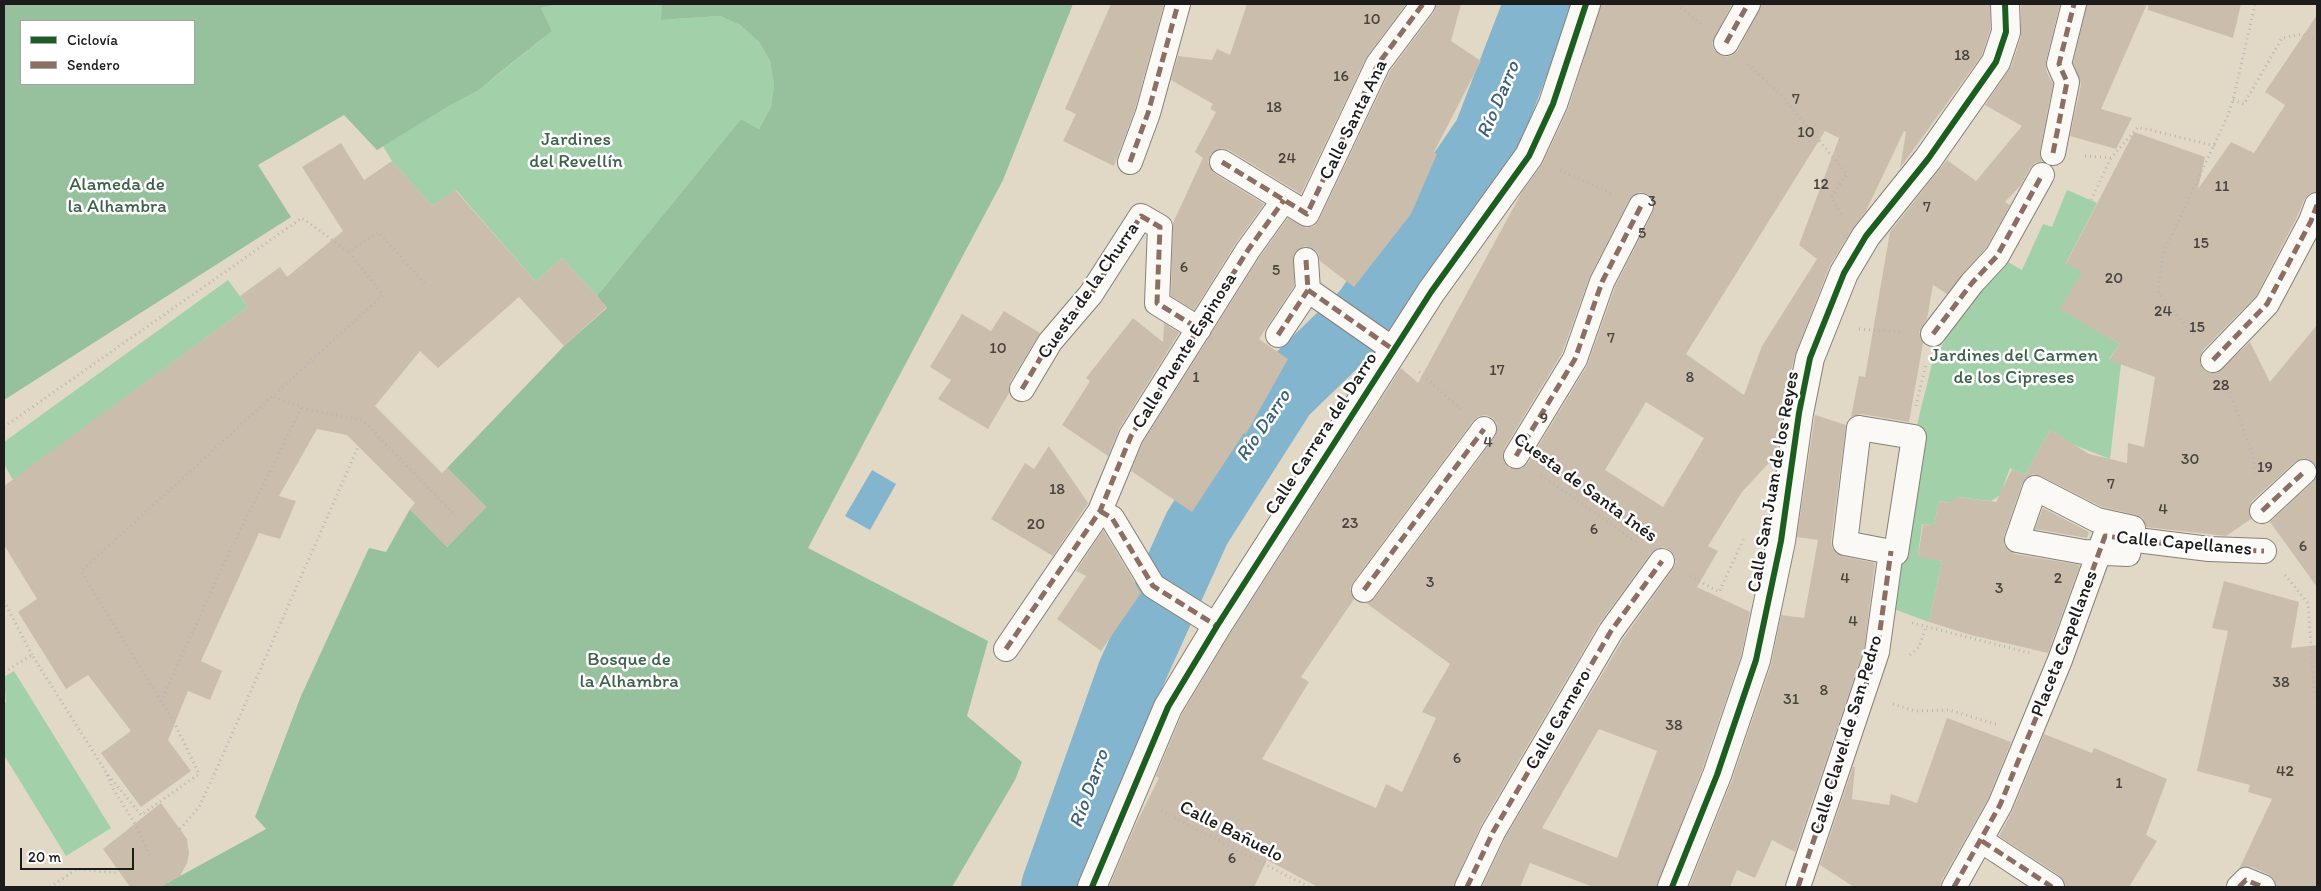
<!DOCTYPE html>
<html>
<head>
<meta charset="utf-8">
<style>
  body { margin:0 }
  #map { position:relative; width:2321px; height:891px; overflow:hidden; background:#e1d9c6; font-family:Itim,sans-serif }
  canvas { display:block }
  .frame { position:absolute; inset:0; border:5px solid #1c1c1c; pointer-events:none }
  .legend { position:absolute; left:20px; top:20px; width:175px; height:65px; box-sizing:border-box; background:#fff; border:1px solid #a4a4a4; margin:0; padding:6px 9px; list-style:none; font-size:15px; color:#1c1c1c }
  .legend li { display:flex; align-items:center; gap:10px; height:25px }
  .legend b { width:25px; border:1px solid #a4a4a4 }
  .scale { position:absolute; left:20px; top:848px; width:114px; height:22px; box-sizing:border-box; border:2px solid #1c1c1c; border-top:0; padding-left:6px; font-size:15px; line-height:18px; white-space:nowrap; color:#1c1c1c; -webkit-text-stroke:4px #fff; paint-order:stroke }
</style>
</head>
<body>
<div id="map">
<canvas width="2321" height="891"></canvas>
<div class="frame"></div>
<ul class="legend">
<li><b style="height:6px;background:#1b5e20"></b>Ciclovía</li>
<li><b style="height:6px;background:#8d6e63"></b>Sendero</li>
</ul>
<div class="scale">20 m</div>
</div>
<script>
const context = document.querySelector('canvas').getContext('2d');
context.lineJoin = 'round';
function fillPath(path, color) { context.fillStyle = color; context.fill(path, 'evenodd'); }
const shape = rows => new Path2D(rows.map(r => 'M' + r).join(''));
function stroke(path, color, width, dash) { context.strokeStyle = color; context.lineWidth = width; context.lineCap = dash ? 'butt' : 'round'; context.setLineDash(dash || []); context.stroke(path); }
function label(font, color, halo, rows, align = 'center') {
  context.font = font + ' Itim,sans-serif'; context.lineWidth = 5; context.setLineDash([]); context.textBaseline = 'middle'; context.strokeStyle = halo; context.fillStyle = color; for (const [text, x, y, turn = 0] of rows) {
    context.save(); context.translate(x, y); context.rotate((+turn || 0) * Math.PI / 180); context.textAlign = isNaN(turn) ? turn : align; if (halo) context.strokeText(text, 0, 0); context.fillText(text, 0, 0); context.restore();
  }
}
fillPath(shape([
  [559,4,662,5,662,20,720,16,740,25,759,42,770,61,774,85,771,107,759,129,741,119,597,296,562,258,536,282,456,190,432,206,392,161,383,146,449,106,479,90,552,31,541,8],
  [2067,190,2097,203,2066,263,2083,272,2060,309,2120,344,2109,359,2121,364,2110,459,2074,445,2050,430,2025,475,2010,468,2000,495,1991,501,1958,497,1950,503,1939,501,1934,525,1922,524,1918,556,1942,561,1929,622,1891,608,1914,437,1932,364,1976,284,2001,258,2022,270,2043,224,2052,227],
  [228,280,248,307,13,480,4,464,4,442],
  [14,671,111,828,66,856,4,755,4,704,6,702,4,677]
]), '#a2d0a8');
fillPath(shape([
  [4,4,559,4,541,8,552,31,503,70,479,90,449,106,377,150,344,115,258,165,291,217,4,400],
  [21,21,194,21,194,84,21,84],
  [621,4,1073,4,1003,180,808,548,988,641,967,716,1022,762,1015,780,952,887,160,887,266,829,255,817,301,696,369,548,386,552,410,509,447,547,486,507,447,468,564,346,607,308,597,296,741,119,759,129,771,107,774,85,770,61,759,42,740,25,720,16,661,20,662,5]
]), '#97c09c');
fillPath(shape([
  [872,470,896,484,870,530,845,516]
]), '#83b5ce');
stroke(shape([
  [1055,887,1131,674,1197,528,1283,393,1366,313,1487,136,1538,4]
]), '#83b5ce', 68);
fillPath(shape([
  [1111,4,1164,4,1135,109,1114,166,1063,141,1076,114,1065,109],
  [1247,4,1406,4,1366,58,1301,194,1229,150,1222,148,1211,154,1208,162,1214,173,1264,204,1236,243,1194,310,1171,296,1173,223,1203,158,1195,152,1216,112,1210,109,1213,104,1171,80,1178,56,1212,60,1217,49,1230,55],
  [1436,4,1461,4,1451,41,1481,61,1434,152,1437,154,1411,214,1354,287,1320,261,1318,253,1312,248,1305,246,1294,254,1294,286,1259,339,1288,359,1246,434,1244,433,1192,512,1131,471,1143,442,1259,258,1288,218,1307,228,1314,226,1319,220,1390,71,1434,12],
  [1601,4,1732,4,1712,43,1714,50,1726,57,1733,55,1738,50,1762,4,1990,4,1990,30,1982,55,1900,168,1906,132,1904,131,1866,211,1853,228,1830,265,1795,355,1782,405,1785,406,1778,453,1742,492,1708,546,1718,551,1697,587,1750,612,1741,656,1702,770,1657,887,1593,887,1530,863,1520,887,1482,887,1505,838,1623,639,1673,569,1676,562,1674,555,1670,550,1663,547,1651,553,1599,624,1481,825,1453,887,1318,887,1267,860,1254,887,1109,887,1135,826,1159,778,1156,776,1182,714,1230,634,1401,368,1418,383,1522,192,1543,163,1568,109],
  [1825,131,1839,138,1799,245,1817,259,1762,346,1744,395,1686,354],
  [1640,192,1647,194,1652,198,1655,205,1653,212,1615,287,1587,366,1528,463,1522,468,1509,468,1504,462,1504,449,1562,353,1590,276,1629,200],
  [1646,402,1704,438,1663,507,1605,470],
  [1486,415,1493,418,1497,424,1495,437,1375,598,1366,603,1450,664,1422,712,1436,718,1402,792,1386,784,1376,808,1262,759,1309,682,1301,677,1354,599,1350,589,1353,582,1473,421,1479,416],
  [1599,729,1657,751,1617,858,1542,828],
  [2021,4,2060,4,2046,61,2046,70,2053,84,2040,150,2043,161,2035,163,2030,168,2021,185,2005,202,2010,205,1986,248,1947,294,1933,285,1927,319,1919,332,1923,343,1909,422,1861,414,1851,417,1859,376,1865,377,1890,232,1947,160,1976,181,2022,126,1985,105,2011,67,2021,37],
  [2087,4,2147,4,2101,109,2132,118,2116,149,2070,136,2081,84,2073,63],
  [2148,4,2241,4,2233,38,2148,10],
  [2317,15,2317,192,2309,194,2304,200,2298,215,2256,296,2203,350,2200,357,2200,364,2204,370,2210,373,2217,373,2250,342,2270,382,2317,325,2317,469,2308,459,2301,459,2295,462,2252,501,2249,507,2251,519,2226,536,2146,527,2143,518,2136,515,2102,507,2041,476,2033,474,2026,478,2022,484,2004,536,2004,544,2008,550,2015,554,2080,565,2048,653,1971,635,1929,622,1942,561,1918,557,1923,524,1934,525,1939,501,1948,503,1958,497,1996,502,2012,469,2025,475,2050,430,2089,454,2127,463,2128,443,2144,447,2155,377,2109,360,2120,344,2059,309,2083,272,2066,264,2134,132,2205,157,2198,189,2231,142,2254,153,2285,105,2265,92],
  [341,143,364,180,392,161,432,206,455,190,536,282,562,258,607,307,564,346,519,297,438,368,420,351,375,406,442,473,447,468,486,507,447,547,410,509,415,503,347,435,317,429,279,496,296,501,280,539,259,533,201,661,222,671,210,700,188,691,168,740,191,771,141,807,101,753,131,731,88,675,66,689,18,612,37,599,4,545,4,486,248,307,240,296,280,267,287,277,343,231,302,167],
  [1004,311,1040,333,1010,382,1009,393,988,429,938,399,951,380,930,367,962,314,991,331],
  [1133,318,1163,342,1164,323,1179,333,1119,429,1108,456,1062,425,1090,381,1086,378],
  [1815,415,1846,425,1831,541,1832,548,1842,556,1875,563,1864,649,1795,852,1772,840,1755,878,1737,870,1730,887,1689,887,1732,780,1771,665,1781,615,1804,618,1818,540,1797,537],
  [1049,446,1088,503,1053,556,991,519,1025,463,1034,469],
  [2317,475,2317,587,2270,522,2313,482],
  [2043,508,2089,532,2087,538,2035,529],
  [1103,530,1141,593,1101,651,1057,619,1086,576,1076,571],
  [2224,581,2299,602,2291,648,2317,645,2317,887,2276,887,2274,879,2268,874,2251,867,2239,869,2272,799,2248,792,2250,785,2197,771,2228,631,2212,628],
  [1947,718,2011,742,1988,799,1942,880,1940,887,1854,887,1820,865,1853,767,1855,767,1852,799,1889,805,1891,794,1917,803],
  [2044,734,2092,753,2094,748,2167,779,2146,835,2157,841,2129,887,2066,887,2060,876,1999,836,2013,810],
  [161,803,187,839,189,853,187,863,180,876,160,887,130,887,103,849]
]), '#cabdac');
const pedestrian = shape([
  [1726,43,1748,4],
  [2053,153,2067,82,2059,64,2074,4],
  [1130,162,1148,113,1178,4],
  [1222,162,1307,214,1378,64,1423,4],
  [1306,260,1308,290,1394,350],
  [1933,334,1972,283,1997,256,2042,175],
  [1278,335,1308,290],
  [2213,360,2267,304,2311,221,2317,205],
  [1022,389,1050,342,1091,294,1141,216,1160,227,1157,303,1199,329],
  [1859,428,1914,437,1896,553,1845,543,1859,428],
  [1516,456,1575,359,1602,282,1641,206],
  [2035,488,2097,520,2133,528,2128,554,2084,552,2017,540,2035,488],
  [1100,511,1112,518,1153,586,1217,626],
  [2262,511,2304,472],
  [1364,590,1484,429],
  [1006,649,1100,511,1131,436,1248,250,1284,200],
  [1982,841,2052,887],
  [1467,887,1493,832,1611,631,1662,561],
  [1798,887,1877,652,1891,551],
  [1954,887,2000,805,2060,660,2105,536,2209,549,2264,551],
  [2239,887,2246,880,2263,887]
]);
const minor = shape([
  [1672,887,1717,775,1756,660,1781,541,1799,413,1810,358,1844,273,1866,236,1928,159,1996,62,2006,32,2005,4]
]);
const tertiary = shape([
  [1092,887,1168,707,1217,626,1431,292,1529,156,1553,104,1586,4]
]);
stroke(pedestrian, '#858077', 26);
stroke(minor, '#858077', 30);
stroke(tertiary, '#858077', 30);
stroke(shape([
  [1677,4,1701,24],
  [1748,64,1781,95,1847,174,1831,197,1841,214],
  [2233,100,2244,104,2282,38,2302,34,2317,40],
  [2085,156,2111,158,2138,127,2215,146],
  [1560,170,1613,194],
  [2091,200,2111,158],
  [1859,329,1902,332],
  [2194,334,2162,299,2158,290,2163,254,2228,115,2233,100,2255,4],
  [1419,372,1461,409],
  [2228,387,2253,456,2256,474],
  [274,397,310,410,362,420,456,516],
  [1916,406,1926,364],
  [4,427,302,218,349,252],
  [1541,475,1636,542],
  [2285,575,2308,603,2314,689,2317,700],
  [1690,576,1719,592,1745,536],
  [4,601,32,655],
  [1912,623,2030,653],
  [1910,655,1919,647,1926,627],
  [4,672,32,655,106,772,141,815,199,774,175,724,81,571,383,295,349,252,378,232,427,286],
  [161,702,222,567,302,407],
  [1893,704,1915,711,1949,710,1999,725],
  [107,775,112,787,135,824,150,856],
  [1161,811,1309,887],
  [180,829,199,807,218,766,358,447],
  [50,887,77,869,118,873]
]), '#b7b6b2', 3, [1, 4]);
stroke(pedestrian, '#faf9f6', 24);
stroke(minor, '#faf9f6', 28);
stroke(tertiary, '#faf9f6', 28);
stroke(shape([
  [1726,43,1748,4],
  [2053,153,2067,82,2059,64,2074,4],
  [1130,162,1148,113,1178,4],
  [1222,162,1307,214,1378,64,1423,4],
  [1306,260,1308,290,1394,350],
  [1933,334,1972,283,1997,256,2042,175],
  [1278,335,1308,290],
  [2213,360,2267,304,2311,221,2317,205],
  [1022,389,1050,342,1091,294,1141,216,1160,227,1157,303,1199,329],
  [1516,456,1575,359,1602,282,1641,206],
  [1100,511,1112,518,1153,586,1217,626],
  [2262,511,2304,472],
  [1364,590,1484,429],
  [1006,649,1100,511,1131,436,1248,250,1284,200],
  [1982,841,2052,887],
  [1467,887,1493,832,1611,631,1662,561],
  [1798,887,1877,652,1891,551],
  [1954,887,2000,805,2060,660,2105,536,2209,549,2264,551],
  [2239,887,2246,880,2263,887]
]), '#8d6e63', 5, [10, 5]);
stroke(shape([
  [1092,887,1168,707,1217,626,1431,292,1529,156,1553,104,1586,4],
  [1672,887,1717,775,1756,660,1781,541,1799,413,1810,358,1844,273,1866,236,1928,159,1996,62,2006,32,2005,4]
]), '#1b5e20', 6);
label('16px', '#484440', null, [
  ["10",1372,20],
  ["18",1962,56],
  ["16",1341,77],
  ["7",1796,100],
  ["18",1274,108],
  ["10",1806,133],
  ["24",1287,159],
  ["12",1821,185],
  ["11",2222,187],
  ["3",1652,202],
  ["7",1927,208],
  ["5",1642,234],
  ["15",2201,244],
  ["6",1184,268],
  ["5",1276,271],
  ["20",2114,279],
  ["24",2163,312],
  ["15",2197,328],
  ["7",1611,339],
  ["10",998,349],
  ["17",1497,371],
  ["1",1196,378],
  ["8",1690,378],
  ["28",2221,386],
  ["9",1544,419],
  ["4",1488,443],
  ["30",2190,460],
  ["19",2265,468],
  ["7",2111,485],
  ["18",1057,490],
  ["4",2163,510],
  ["23",1350,524],
  ["20",1036,525],
  ["6",1594,530],
  ["6",2303,547],
  ["4",1845,579],
  ["2",2058,579],
  ["3",1430,583],
  ["3",1999,589],
  ["4",1853,622],
  ["38",2281,683],
  ["8",1824,691],
  ["31",1791,700],
  ["38",1674,726],
  ["6",1457,759],
  ["42",2285,772],
  ["1",2119,784],
  ["6",1232,859]
]);
label('19px', '#1c1c1c', '#fff', [
  ["Calle Santa Ana",1354,120,-64],
  ["Cuesta de la Churra",1089,291,-55],
  ["Calle Puente Espinosa",1185,351,-58],
  ["Calle Carrera del Darro",1322,434,-57],
  ["Calle San Juan de los Reyes",1774,482,-80],
  ["Cuesta de Santa Inés",1585,488,36],
  ["Calle Capellanes",2184,544,5],
  ["Placeta Capellanes",2065,644,-69],
  ["Calle Carnero",1559,720,-60],
  ["Calle Clavel de San Pedro",1847,735,-73],
  ["Calle Bañuelo",1231,832,27]
]);
label('19px', '#3d614a', '#fff', [
  ["Jardines",576,140],
  ["del Revellín",576,162],
  ["Alameda de",117,185],
  ["la Alhambra",117,207],
  ["Jardines del Carmen",2014,356],
  ["de los Cipreses",2014,378],
  ["Bosque de",629,660],
  ["la Alhambra",629,682]
]);
label('italic 20px', '#3c6077', '#fff', [
  ["Río Darro",1499,100,-67],
  ["Río Darro",1264,426,-56],
  ["Río Darro",1090,789,-70]
]);
</script>
</body>
</html>
